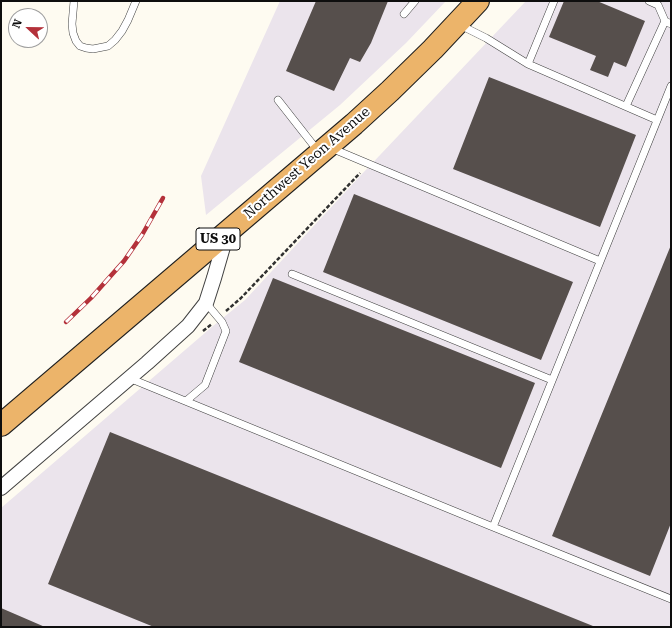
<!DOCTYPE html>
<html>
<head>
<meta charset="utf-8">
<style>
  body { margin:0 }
  #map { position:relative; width:672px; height:628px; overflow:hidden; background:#fefbf1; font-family:"Roboto Serif",serif }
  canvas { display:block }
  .frame { position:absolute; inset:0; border:2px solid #0e0e0e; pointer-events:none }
  .north { position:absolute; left:8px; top:8px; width:40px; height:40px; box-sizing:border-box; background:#fff; border:1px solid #9f9f9f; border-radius:50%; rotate:292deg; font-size:11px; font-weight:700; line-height:16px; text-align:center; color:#0e0e0e }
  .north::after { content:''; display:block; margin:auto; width:14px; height:18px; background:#b4313a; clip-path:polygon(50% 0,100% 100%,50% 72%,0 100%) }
</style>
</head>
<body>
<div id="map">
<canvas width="672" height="628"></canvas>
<div class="frame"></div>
<div class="north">N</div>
</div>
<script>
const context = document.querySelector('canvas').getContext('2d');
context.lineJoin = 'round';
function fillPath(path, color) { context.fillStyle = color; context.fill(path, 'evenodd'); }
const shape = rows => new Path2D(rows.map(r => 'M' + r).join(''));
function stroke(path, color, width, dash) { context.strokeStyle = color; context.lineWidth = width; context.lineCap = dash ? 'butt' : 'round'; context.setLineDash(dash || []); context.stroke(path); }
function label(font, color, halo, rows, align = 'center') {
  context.font = font + ' "Roboto Serif",serif'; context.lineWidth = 4; context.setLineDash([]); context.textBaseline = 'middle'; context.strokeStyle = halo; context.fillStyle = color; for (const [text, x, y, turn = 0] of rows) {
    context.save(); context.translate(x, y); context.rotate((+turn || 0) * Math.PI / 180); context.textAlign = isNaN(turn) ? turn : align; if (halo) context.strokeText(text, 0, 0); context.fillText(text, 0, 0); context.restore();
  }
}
fillPath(shape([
  [280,1,446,1,406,43,340,105,206,215,201,176],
  [526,1,671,1,671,627,1,627,1,508,213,326,245,300,362,174]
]), '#ebe4ec');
fillPath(shape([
  [316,1,388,1,371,43,360,62,350,58,334,91,286,71],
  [564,1,597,1,645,21,626,67,614,62,608,77,590,70,596,56,549,37],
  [489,77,636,135,600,227,453,169],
  [354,194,573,282,541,360,323,272],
  [671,245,671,523,650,576,552,536],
  [273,278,535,383,501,468,239,362],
  [110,432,593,626,593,627,154,627,48,584],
  [1,608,45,627,1,627]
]), '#564f4c');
const service = shape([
  [74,1,72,24,73,33,76,41,80,46,86,48,93,49,108,46,115,40,122,31,128,20,136,1],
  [554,1,528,64,657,120],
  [649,1,658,5,665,21,671,24],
  [404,14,415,1],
  [460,25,486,38,528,64],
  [278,100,318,151],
  [626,106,665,21],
  [331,148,600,261],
  [292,274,552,380],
  [129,378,493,527,671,86],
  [186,401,205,385,226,331,222,322,206,303],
  [493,527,671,599]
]);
const minor = shape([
  [1,488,147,363,188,326,206,303,214,278,227,233]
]);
const trunk = shape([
  [1,425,354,124,390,91,433,49,478,1]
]);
stroke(service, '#414141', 8);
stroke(minor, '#414141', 16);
stroke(trunk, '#1f1f1f', 24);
stroke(shape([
  [226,311,241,298,360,173],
  [203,331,212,324]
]), '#303030', 2.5, [4, 2]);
stroke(service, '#fff', 7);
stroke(minor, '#fff', 14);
stroke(trunk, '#ecb46a', 22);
const rail = shape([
  [66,322,91,298,124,261,142,235,163,198]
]);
stroke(rail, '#b4313a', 4.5);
stroke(rail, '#fff', 3, [9]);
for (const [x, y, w] of [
  [218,239,44]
]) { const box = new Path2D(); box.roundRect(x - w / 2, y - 11, w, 22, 3); context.fillStyle = '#fff'; context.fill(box); stroke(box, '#0e0e0e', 1); }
label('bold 13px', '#0e0e0e', null, [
  ["US 30",218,239]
]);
label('14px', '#0e0e0e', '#fff', [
  ["Northwest Yeon Avenue",307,163,-41]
]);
</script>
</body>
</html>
